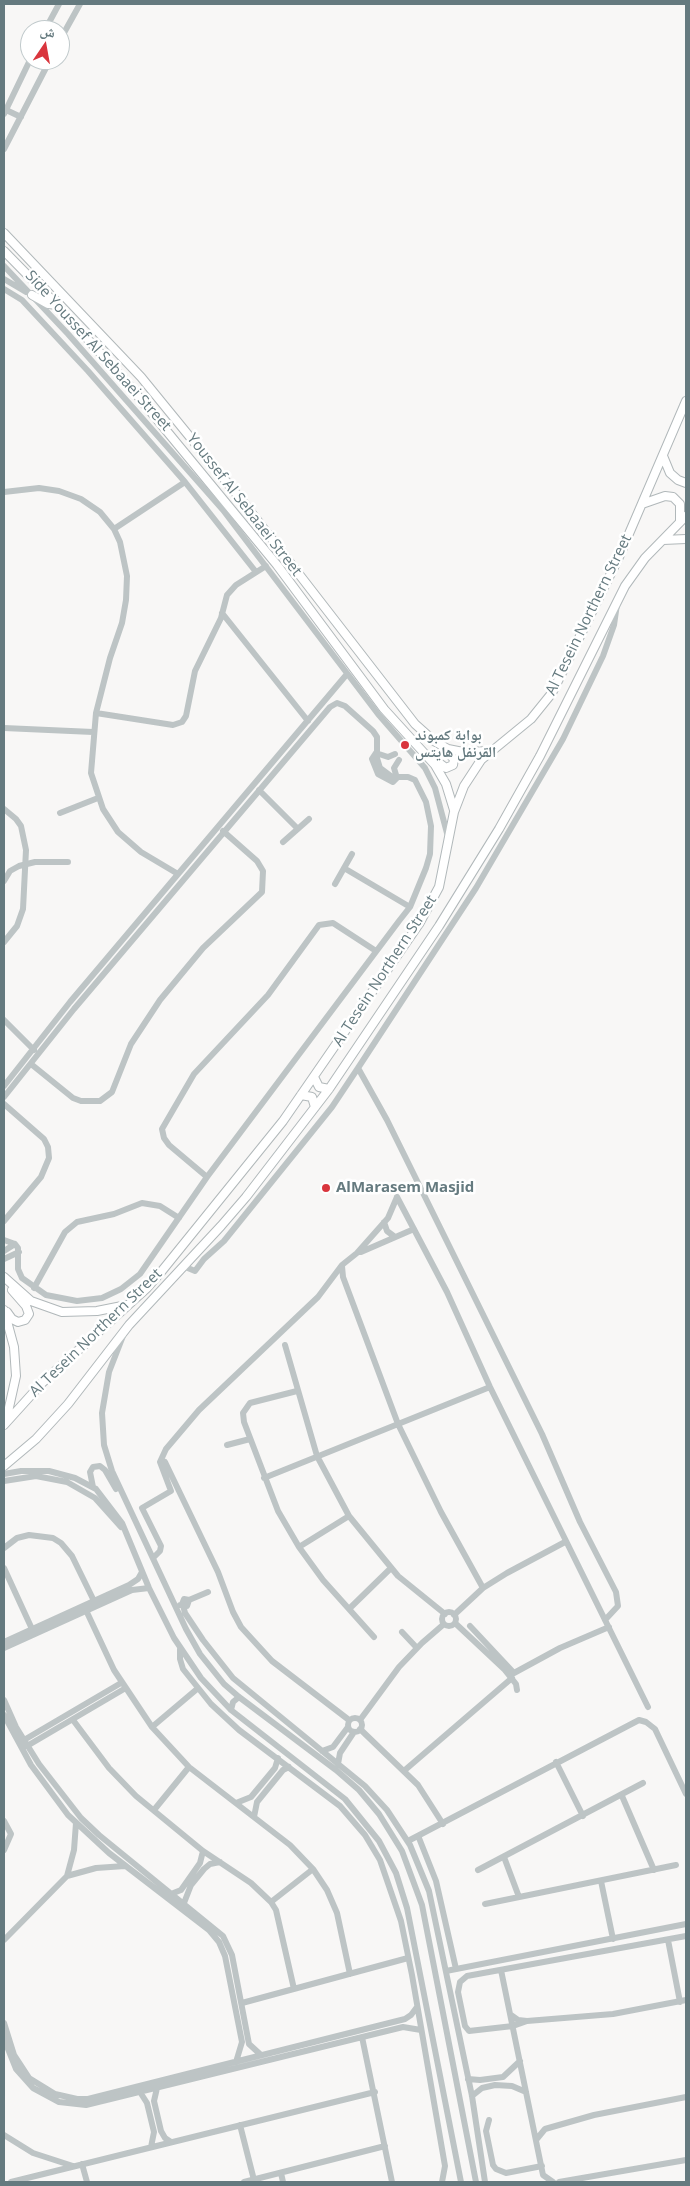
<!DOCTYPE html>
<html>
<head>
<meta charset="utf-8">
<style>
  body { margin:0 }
  #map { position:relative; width:690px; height:2186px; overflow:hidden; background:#f8f7f6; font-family:"Open Sans","Noto Naskh Arabic",sans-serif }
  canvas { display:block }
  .frame { position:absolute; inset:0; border:5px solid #657a7f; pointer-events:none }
  .north { position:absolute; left:20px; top:20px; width:50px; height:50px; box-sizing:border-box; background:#fff; border:1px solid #c1cacc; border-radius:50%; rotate:12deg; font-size:14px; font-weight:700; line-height:20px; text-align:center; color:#657a7f }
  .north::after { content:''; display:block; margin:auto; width:18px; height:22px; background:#d9353d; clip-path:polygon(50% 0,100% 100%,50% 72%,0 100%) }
</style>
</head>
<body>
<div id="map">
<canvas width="690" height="2186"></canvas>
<div class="frame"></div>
<div class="north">ش</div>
</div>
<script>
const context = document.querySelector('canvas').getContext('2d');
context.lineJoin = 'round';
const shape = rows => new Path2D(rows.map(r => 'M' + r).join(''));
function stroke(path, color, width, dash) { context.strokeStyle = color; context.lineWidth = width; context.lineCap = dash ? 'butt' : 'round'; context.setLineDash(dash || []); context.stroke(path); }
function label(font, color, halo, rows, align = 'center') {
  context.font = font + ' "Open Sans","Noto Naskh Arabic",sans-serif'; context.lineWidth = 5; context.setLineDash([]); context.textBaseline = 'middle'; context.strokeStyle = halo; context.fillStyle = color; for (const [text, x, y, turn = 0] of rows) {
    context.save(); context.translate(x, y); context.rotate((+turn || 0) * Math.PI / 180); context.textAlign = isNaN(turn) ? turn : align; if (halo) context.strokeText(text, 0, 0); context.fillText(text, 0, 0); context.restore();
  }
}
const major = shape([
  [4,233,141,377,247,507,415,724,434,741,448,749,463,752,490,751],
  [4,251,57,305,128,384,277,565,384,709,435,765,446,784,454,810],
  [32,295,48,304,57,305],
  [663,456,670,473,678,480,686,483],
  [642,504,665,496,673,497,680,504,680,522],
  [663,540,686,539],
  [435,760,446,768,453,765,454,759,443,748],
  [314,1077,319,1087,329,1089],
  [301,1095,312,1097,315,1107],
  [4,1277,31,1301,62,1312,97,1311,127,1305],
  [4,1310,14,1347,16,1376,6,1421],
  [7,1312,12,1319,18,1322,25,1320,29,1314,26,1306,12,1290],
  [4,1425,42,1383,147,1288,161,1272,283,1121,419,924,439,887,454,812,464,786,481,760,531,719,552,693,619,557,686,401],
  [4,1466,36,1439,68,1404,129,1325,221,1226,246,1197,329,1089,439,926,499,829,540,756,625,586,645,558,686,516]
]);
stroke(major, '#b1b8ba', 10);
stroke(shape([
  [45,30,59,4],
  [60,40,80,4],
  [4,109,21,117],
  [4,114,30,60],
  [4,149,50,60],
  [4,266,68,334,223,510,378,714,425,768,435,788,448,837],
  [4,279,26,292],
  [4,289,22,300,88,371,185,482,256,572],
  [4,492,39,488,59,491,81,499,100,512,114,529,120,542,127,576,126,600,122,623,110,658,96,713,91,773,103,809,118,832,141,852,178,874],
  [114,529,185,482],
  [222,613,308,721],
  [96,713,173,725,182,722,186,716,195,671,221,618,227,595,236,585,266,566],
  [4,728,93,732],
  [376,753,372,759,378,774,393,782,397,778],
  [376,753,388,757,395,754],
  [397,778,394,768,399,760],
  [259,790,298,829],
  [4,809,16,819,21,826,26,850,23,909,17,926,4,942],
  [60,813,98,798],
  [283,842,309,819],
  [344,868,410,907],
  [4,881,10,871,19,866,35,862,68,862],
  [335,884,352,854],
  [4,1020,34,1050],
  [31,1064,73,1098,81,1101,100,1101,112,1092,131,1044,160,1000,203,948,262,892,263,871,257,861,223,831],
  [358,1068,387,1120,542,1434,580,1522,616,1592,618,1606,605,1620],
  [4,1086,70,1002,347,674],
  [4,1097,74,1009,330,707,337,703,345,706,373,731,377,737,377,758,380,768,392,777,408,777,415,780,426,802,431,826,430,854,426,868,410,907,399,921,207,1177,140,1274,121,1289,102,1298,77,1301,46,1295,22,1278,18,1269,18,1248,15,1244,4,1240],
  [4,1104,44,1139,48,1147,49,1158,41,1177,4,1221],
  [207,1177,169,1145,164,1138,162,1129,194,1074,268,995,319,925,333,923,376,951],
  [397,1197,447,1292,490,1387,648,1707],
  [384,1222,387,1231,395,1237],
  [4,1251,15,1244],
  [361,1252,414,1229],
  [4,1259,19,1252],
  [183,1266,195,1271,204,1259,224,1241,332,1107,358,1068,476,888,563,739,603,656,614,625,617,604],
  [342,1266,343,1277,398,1424,441,1512,483,1588],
  [34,1288,65,1232,77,1222,114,1214,142,1203,160,1206,179,1218],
  [123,1336,109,1372,102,1413,104,1445,112,1471,186,1629,200,1654,224,1684,239,1697,336,1770,359,1790,379,1814,402,1851,422,1905,476,2182],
  [285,1345,317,1456,349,1516,398,1576,445,1614],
  [297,1391,250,1403,243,1413,244,1422,278,1511,299,1547,323,1580,374,1637],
  [227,1445,250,1439],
  [165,1462,218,1572,233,1612,241,1627,272,1661,349,1720],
  [4,1474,21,1471,49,1471,75,1478,96,1489,122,1523,149,1588,174,1638,201,1678,231,1710,345,1799,379,1841,396,1873,407,1908,461,2182],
  [264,1478,490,1387],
  [4,1481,36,1476,67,1482,95,1498,121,1527],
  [93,1487,90,1472,93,1467,100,1466,105,1470,116,1489],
  [299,1547,349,1516],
  [4,1548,17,1538,29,1535,53,1538,61,1543,72,1556,94,1601],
  [153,1558,160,1551,161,1546,142,1508,171,1491,160,1462,166,1449,199,1410,318,1297,342,1265,357,1253,388,1218,397,1197],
  [4,1568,32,1629],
  [189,1600,208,1592],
  [180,1605,187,1606,189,1600,184,1599,182,1604],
  [183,1605,185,1613,203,1640,233,1678,365,1786,387,1810,410,1845,429,1891,472,2096,485,2182],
  [84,1606,114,1670,152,1727,189,1767,290,1845,313,1869,327,1890,337,1913,350,1974],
  [349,1609,391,1568],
  '442 1619a7 7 0 1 1 14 0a7 7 0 1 1-14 0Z',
  [454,1615,483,1588,507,1573,565,1542],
  [455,1623,504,1669,516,1684,517,1690],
  [470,1626,514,1673,560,1648,609,1627],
  [402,1632,417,1648],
  [4,1642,129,1585,138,1579,142,1572],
  [4,1648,132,1590,149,1588],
  [180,1649,180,1659,183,1669,211,1704,239,1730,340,1806,365,1835,380,1860,401,1921,412,1975,445,2166,442,2182],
  [4,1700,16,1727,39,1764,81,1818,99,1835,223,1936,232,1955,249,2044,261,2055],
  [231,1710,233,1702,239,1697],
  [4,1715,31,1765,68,1815,109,1853,209,1930,219,1942,225,1956,242,2042,236,2062],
  '348 1725a7 7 0 1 1 14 0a7 7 0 1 1-14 0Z',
  [73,1720,109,1768,136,1796,203,1851,251,1883,271,1902,276,1910,294,1989],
  [360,1720,399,1667,422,1643,444,1624],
  [152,1727,197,1689],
  [360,1729,418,1785,443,1824],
  [24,1740,121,1683],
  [27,1746,124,1689],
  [322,1751,333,1747,348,1727],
  [556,1762,583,1816],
  [338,1764,340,1753,354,1732],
  [405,1770,512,1678],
  [622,1796,654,1870],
  [236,1803,251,1797,275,1768,278,1758],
  [154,1810,189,1767],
  [254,1817,257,1802,283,1770,289,1767],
  [4,1821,11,1834,4,1850],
  [419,1838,436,1881,456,1969],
  [408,1841,639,1720,646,1722,655,1729,686,1794],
  [504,1857,519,1897],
  [478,1870,643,1783],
  [67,1876,96,1868,125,1866],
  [601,1881,613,1939],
  [171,1894,181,1890,200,1863,203,1851],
  [271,1902,313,1869],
  [184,1903,191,1885,204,1869,210,1864,220,1862],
  [485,1904,676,1865],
  [4,1940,67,1876,74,1850,76,1823],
  [668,1940,680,2002],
  [501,1970,543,2175,553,2182],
  [446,1971,686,1924],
  [242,2003,408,1958],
  [511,2015,518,2020,527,2021,613,2014,686,2000],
  [527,2021,513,2026,469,2031,465,2026,458,1992,460,1982,467,1976,686,1936],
  [4,2023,14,2055,29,2078,55,2094,77,2099,88,2099,405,2019,411,2015,417,2007],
  [362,2037,392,2182],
  [4,2039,16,2069,33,2088,59,2102,86,2105,403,2027,421,2030],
  [468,2079,480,2080,503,2077,520,2061],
  [157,2088,154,2101,161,2131,165,2138,171,2142],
  [140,2092,147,2103,154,2132,151,2147],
  [472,2096,482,2088,495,2085,512,2086,526,2092],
  [489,2120,486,2131,493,2165,496,2169,506,2173,542,2166],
  [240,2125,254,2180],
  [4,2135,33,2153,73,2166],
  [536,2140,545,2129,594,2115,686,2097],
  [82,2164,87,2182],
  [281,2173,283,2182],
  [11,2182,375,2092],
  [244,2182,385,2146],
  [559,2182,686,2160]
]), '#bdc4c5', 6);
stroke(major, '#fff', 8);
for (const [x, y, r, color] of [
  [405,745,5,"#d9353d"],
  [326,1188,5,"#d9353d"]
]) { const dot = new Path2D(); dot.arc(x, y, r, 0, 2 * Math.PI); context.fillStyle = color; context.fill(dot); stroke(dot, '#fff', 2); }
label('15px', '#657a7f', '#fff', [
  ["Side Youssef Al Sebaaei Street",98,351,48],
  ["Youssef Al Sebaaei Street",244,505,52],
  ["Al Tesein Northern Street",589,615,-64],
  ["Al Tesein Northern Street",385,971,-57],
  ["Al Tesein Northern Street",96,1333,-44]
]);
label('bold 15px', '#657a7f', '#fff', [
  ["بوابة كمبوند",415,736],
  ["القرنفل هايتس",415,753],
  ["AlMarasem Masjid",336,1188]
], 'left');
</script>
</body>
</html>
